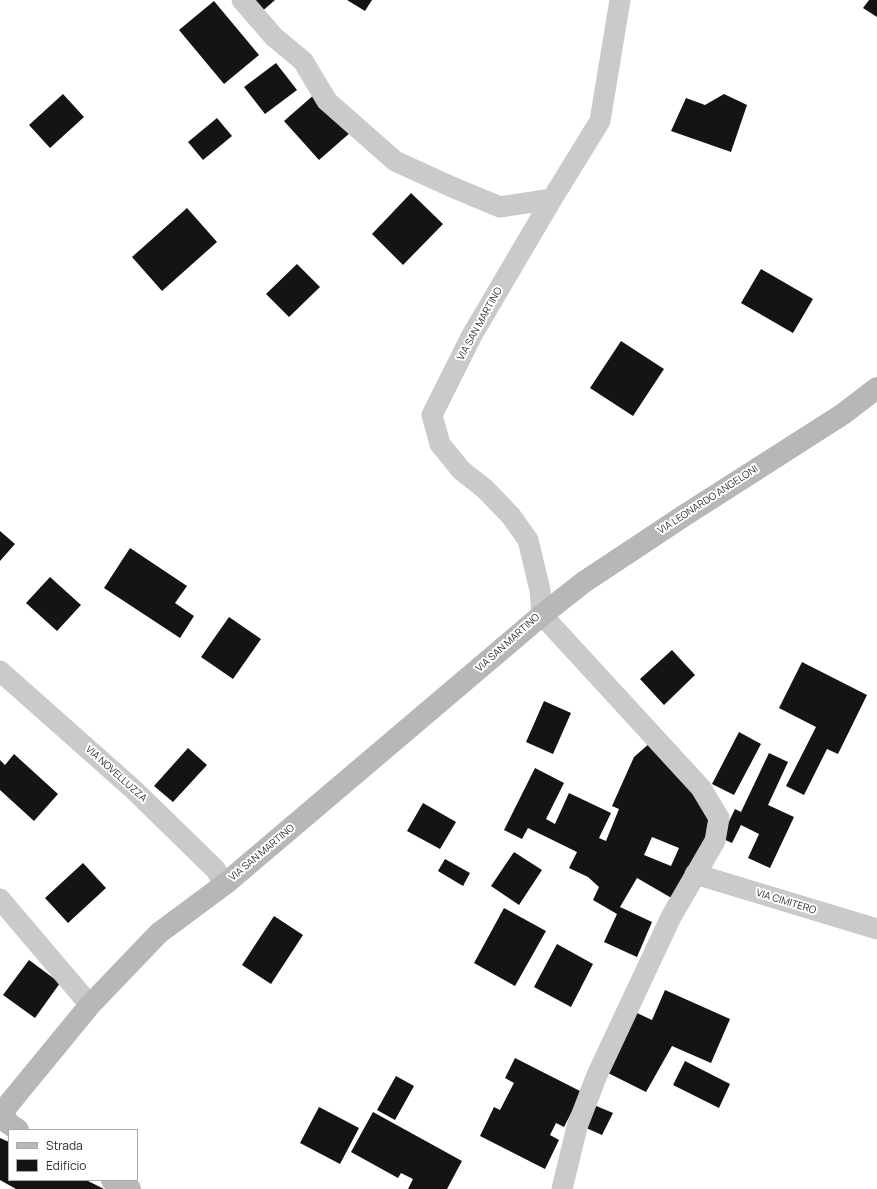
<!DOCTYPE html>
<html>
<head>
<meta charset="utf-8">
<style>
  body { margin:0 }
  #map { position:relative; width:877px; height:1189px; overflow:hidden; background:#fff; font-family:Manrope,sans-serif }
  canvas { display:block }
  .legend { position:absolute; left:8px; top:1129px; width:130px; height:52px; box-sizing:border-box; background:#fff; border:1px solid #ababab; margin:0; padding:5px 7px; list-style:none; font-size:12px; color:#2d2d2d }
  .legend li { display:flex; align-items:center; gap:8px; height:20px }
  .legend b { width:20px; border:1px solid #ababab }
</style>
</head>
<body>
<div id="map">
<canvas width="877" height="1189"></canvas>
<ul class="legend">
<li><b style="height:5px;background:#b7b7b7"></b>Strada</li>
<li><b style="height:11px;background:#141414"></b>Edificio</li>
</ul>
</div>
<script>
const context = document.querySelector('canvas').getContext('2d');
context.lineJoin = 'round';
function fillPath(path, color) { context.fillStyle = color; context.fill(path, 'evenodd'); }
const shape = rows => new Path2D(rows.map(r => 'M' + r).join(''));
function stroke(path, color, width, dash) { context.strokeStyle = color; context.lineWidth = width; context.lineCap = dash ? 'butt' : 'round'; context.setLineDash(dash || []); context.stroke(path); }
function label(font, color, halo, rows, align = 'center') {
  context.font = font + ' Manrope,sans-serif'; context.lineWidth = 4; context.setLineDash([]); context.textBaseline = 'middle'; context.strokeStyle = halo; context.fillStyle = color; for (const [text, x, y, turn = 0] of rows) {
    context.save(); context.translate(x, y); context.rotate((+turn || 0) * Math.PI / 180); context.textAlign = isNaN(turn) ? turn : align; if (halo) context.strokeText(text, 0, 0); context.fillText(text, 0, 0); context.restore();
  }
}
fillPath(shape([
  [247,0,275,0,259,14],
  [347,0,372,0,365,11],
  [869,0,877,0,877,17,863,8],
  [214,1,259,55,224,84,179,30],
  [276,63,297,90,265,114,244,87],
  [316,93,351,132,319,160,284,121],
  [63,94,84,117,50,148,29,125],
  [724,94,747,105,731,152,671,131,686,98,705,105],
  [217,118,232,136,203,160,188,142],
  [411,193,443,224,403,265,372,234],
  [187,208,217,242,162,291,132,257],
  [297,264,320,287,289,317,266,294],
  [761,269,813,299,793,333,741,303],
  [621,341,664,369,633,416,590,388],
  [0,531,15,544,0,561],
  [130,548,187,586,175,603,194,616,180,638,104,588],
  [50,577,81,605,57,631,26,603],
  [229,617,261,639,233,679,201,657],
  [672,650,695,675,664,705,640,679],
  [802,662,867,695,838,754,827,749,804,795,786,786,816,727,779,708],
  [544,701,571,713,553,754,526,742],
  [739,732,761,744,734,795,712,784],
  [650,743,682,777,715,823,675,900,637,878,620,907,652,922,637,957,604,942,617,914,593,900,599,887,588,877,569,868,577,852,528,828,522,839,504,830,535,768,564,783,546,819,555,824,569,793,611,813,599,838,606,841,619,809,612,806,634,757],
  [652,837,679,848,671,866,644,855],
  [188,748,207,765,173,802,154,786],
  [769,753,788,762,768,805,794,817,770,868,748,858,759,834,741,825,732,843,721,838,735,809,741,812],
  [14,754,58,794,34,821,0,790,0,760,5,765],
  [423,803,456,822,440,849,407,831],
  [514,852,542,870,519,905,491,886],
  [445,859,470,873,463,886,438,871],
  [83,863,106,888,68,923,45,898],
  [504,908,546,931,515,986,474,963],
  [274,916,303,935,271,984,242,965],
  [557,944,593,964,571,1007,534,987],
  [29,960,60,983,35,1018,3,995],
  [665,990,730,1019,711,1063,672,1046,646,1092,606,1072,637,1013,652,1020],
  [515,1058,582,1092,564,1127,556,1123,550,1135,559,1140,545,1169,480,1136,494,1107,500,1110,514,1083,505,1078],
  [685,1061,730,1084,719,1108,673,1085],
  [396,1076,414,1086,395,1120,377,1110],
  [594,1105,613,1113,602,1135,584,1127],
  [319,1107,359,1128,340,1164,300,1143],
  [373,1112,462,1161,447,1189,408,1189,413,1179,401,1173,398,1178,351,1152],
  [0,1138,9,1142,9,1180,86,1180,104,1189,16,1189,0,1180]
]), '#141414');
stroke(shape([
  [242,0,274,37,303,61,327,101,395,161,452,187,500,207,552,199],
  [0,671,133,789,215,869,225,884],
  [695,874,877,929],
  [0,899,90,1005],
  [562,1189,577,1127,597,1075,671,917,715,841,719,818,701,788,542,615,540,590,528,540,511,516,485,489,461,470,440,444,432,415,472,335,552,199,600,121,620,0]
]), '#cacaca', 21);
stroke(shape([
  [18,1130,8,1123,3,1111,90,1005,159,933,225,884,542,615,584,582,682,517,843,414,877,388],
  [112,1180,130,1189]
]), '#b7b7b7', 22);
label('10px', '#2d2d2d', '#fff', [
  ["VIA SAN MARTINO",480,324,-61],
  ["VIA LEONARDO ANGELONI",708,500,-33],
  ["VIA SAN MARTINO",508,643,-42],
  ["VIA NOVELLUZZA",116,774,42],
  ["VIA SAN MARTINO",262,853,-40],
  ["VIA CIMITERO",786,902,17]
]);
</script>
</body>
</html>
